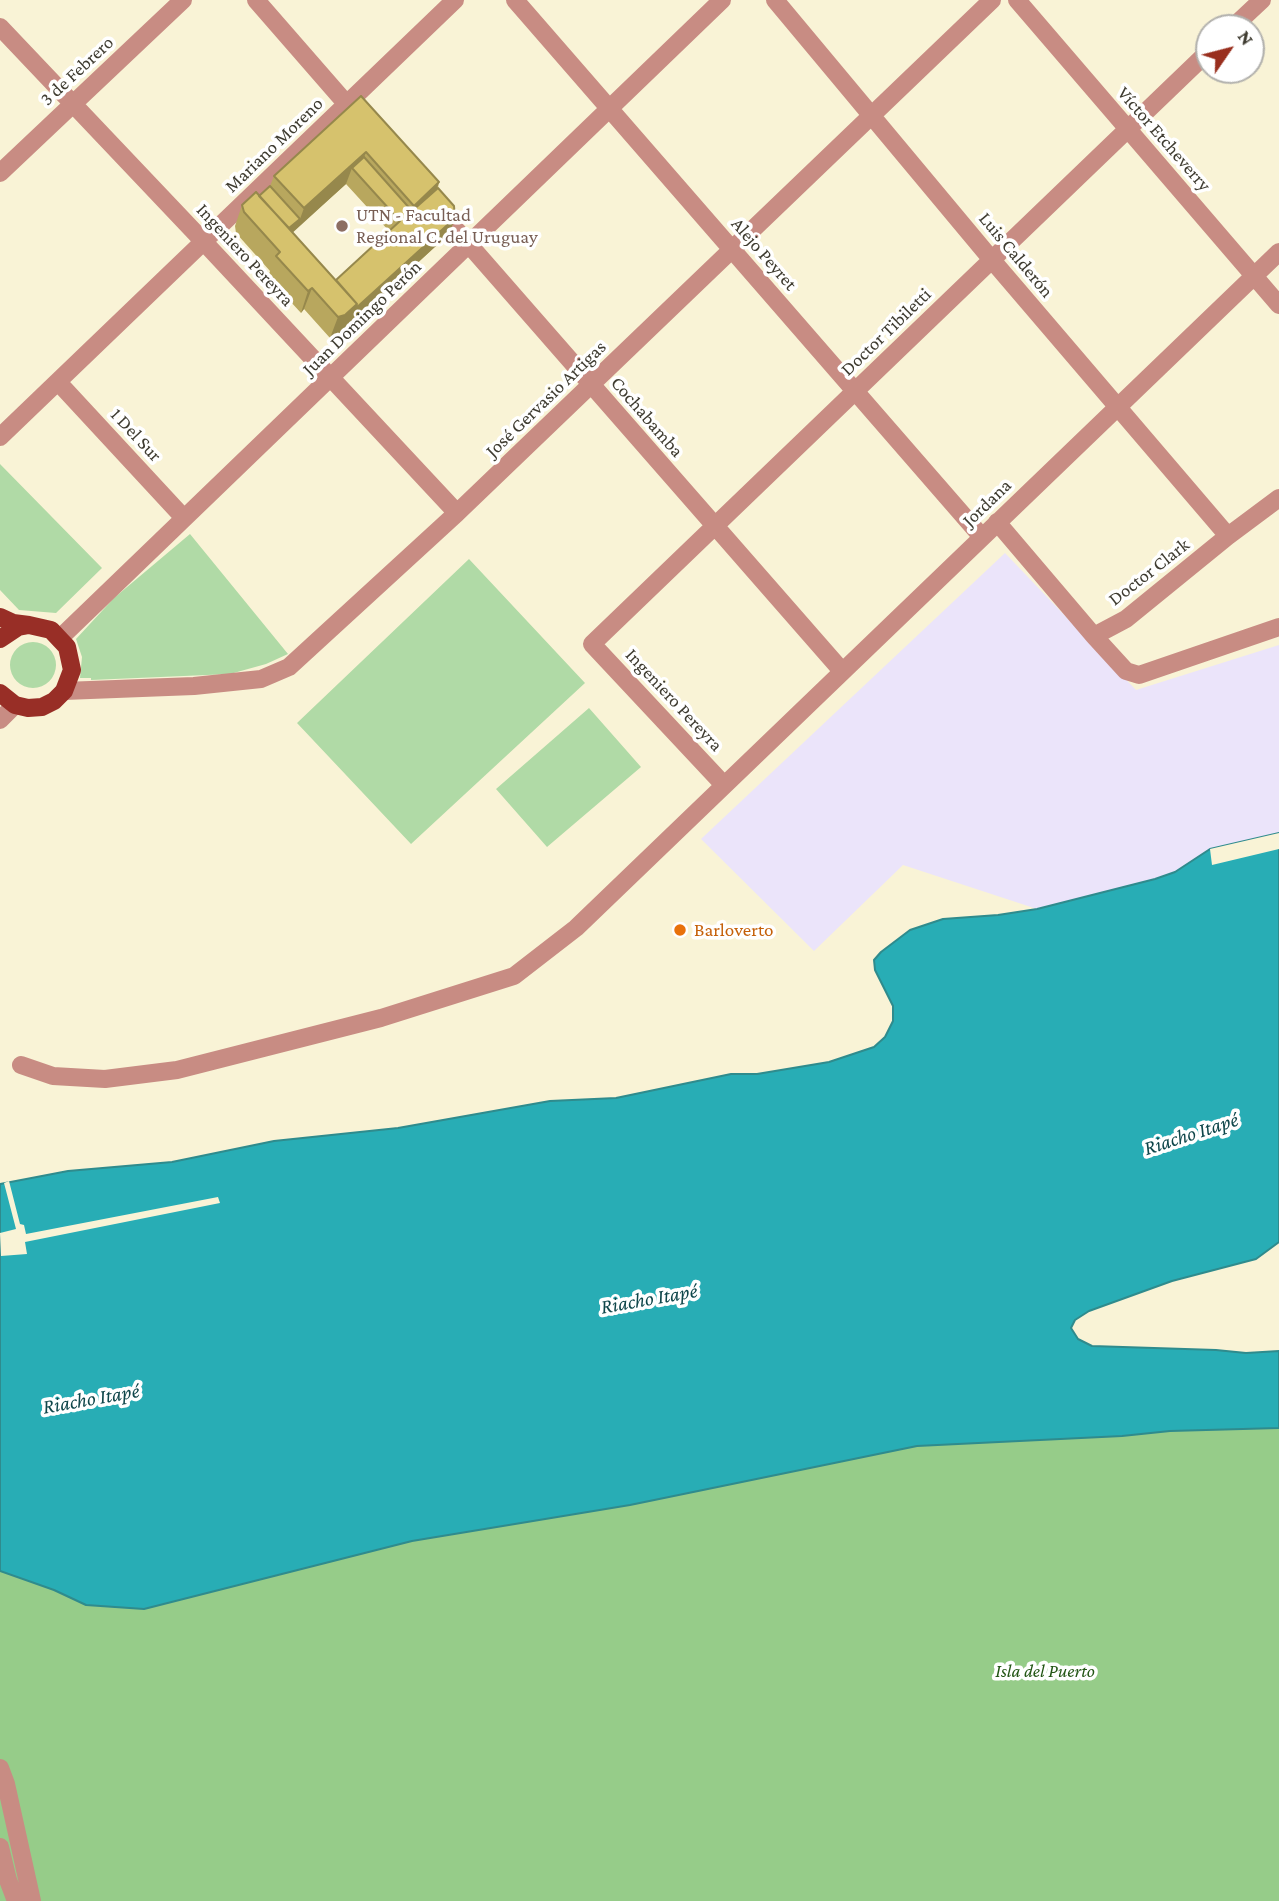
<!DOCTYPE html>
<html>
<head>
<meta charset="utf-8">
<style>
  body { margin:0 }
  #map { position:relative; width:1279px; height:1901px; overflow:hidden; background:#f9f3d6; font-family:"Crimson Pro",serif }
  canvas { display:block }
  .north { position:absolute; left:1195px; top:14px; width:70px; height:70px; box-sizing:border-box; background:#fff; border:2px solid #b2b1ad; border-radius:50%; rotate:55deg; font-size:19px; font-weight:700; line-height:28px; text-align:center; color:#3f3c31 }
  .north::after { content:''; display:block; margin:auto; width:24px; height:32px; background:#992f1e; clip-path:polygon(50% 0,100% 100%,50% 72%,0 100%) }
</style>
</head>
<body>
<div id="map">
<canvas width="1279" height="1901"></canvas>
<div class="north">N</div>
</div>
<script>
const context = document.querySelector('canvas').getContext('2d');
context.lineJoin = 'round';
function fillPath(path, color) { context.fillStyle = color; context.fill(path, 'evenodd'); }
const shape = rows => new Path2D(rows.map(r => 'M' + r).join(''));
function stroke(path, color, width, dash) { context.strokeStyle = color; context.lineWidth = width; context.lineCap = dash ? 'butt' : 'round'; context.setLineDash(dash || []); context.stroke(path); }
function label(font, color, halo, rows, align = 'center') {
  context.font = font + ' "Crimson Pro",serif'; context.lineWidth = 7; context.setLineDash([]); context.textBaseline = 'middle'; context.strokeStyle = halo; context.fillStyle = color; for (const [text, x, y, turn = 0] of rows) {
    context.save(); context.translate(x, y); context.rotate((+turn || 0) * Math.PI / 180); context.textAlign = isNaN(turn) ? turn : align; if (halo) context.strokeText(text, 0, 0); context.fillText(text, 0, 0); context.restore();
  }
}
fillPath(shape([
  [1005,553,1136,690,1279,645,1279,833,1210,849,1175,872,1155,879,1037,909,903,865,814,951,701,839]
]), '#ebe4fa');
fillPath(shape([
  [0,464,102,568,56,613,19,610,0,590],
  [190,534,288,654,266,664,230,674,91,680,91,678,80,678,82,657,76,639,114,598],
  [469,559,585,683,411,844,297,723],
  '10 665a23 23 0 1 1 46 0a23 23 0 1 1-46 0Z',
  [589,708,641,767,547,847,496,789]
]), '#b0daa6');
fillPath(shape([
  [1279,1428,1279,1901,0,1901,0,1571,54,1590,86,1605,144,1609,412,1541,630,1505,917,1446,1122,1436,1170,1431]
]), '#96cc89');
const water = shape([
  [1279,833,1279,1242,1256,1259,1172,1281,1089,1311,1075,1320,1071,1328,1078,1339,1092,1346,1216,1350,1246,1353,1279,1351,1279,1428,1170,1431,1122,1436,917,1446,630,1505,412,1541,144,1609,86,1605,54,1590,0,1571,0,1184,68,1171,172,1162,274,1141,398,1128,550,1101,616,1098,731,1074,757,1074,829,1062,874,1047,885,1037,893,1021,893,1006,875,970,874,960,881,952,910,930,943,919,998,915,1037,909,1155,879,1175,872,1210,849,1279,833]
]);
fillPath(water, '#28adb5');
stroke(water, '#2f8b8d', 2);
fillPath(shape([
  [1279,833,1279,849,1212,865,1210,849],
  [9,1181,20,1224,24,1225,26,1234,218,1197,220,1203,25,1242,27,1254,1,1256,0,1233,16,1229,4,1183]
]), '#f9f3d6');
stroke(shape([
  [256,0,364,124],
  [515,0,982,537],
  [775,0,992,260,1228,536],
  [1017,0,1279,305],
  [0,27,204,242,457,513],
  [1232,28,1262,0],
  [0,173,183,0],
  [437,208,842,671],
  [58,382,183,517],
  [0,437,455,0],
  [997,522,1094,636,1126,619,1228,536,1279,498],
  [1094,636,1126,671,1139,675,1279,627],
  [60,638,722,0],
  [64,691,194,686,261,679,289,667,457,513,992,0],
  [0,720,15,705],
  [724,785,592,644,1209,51],
  [21,1065,53,1076,105,1079,177,1070,381,1018,514,976,576,928,1279,252],
  [0,1768,6,1784,32,1901],
  [0,1847,8,1880,16,1901]
]), '#c88c83', 18);
stroke(shape([
  [0,617,13,623,29,625],
  [0,639,18,627,29,625,51,630,67,647,72,670,64,691,54,701,42,707,28,708,15,705,0,693]
]), '#982e26', 18);
fillPath(shape([
  [361,96,439,182,438,188,455,218,449,234,338,336,330,338,304,309,301,313,268,277,270,271,236,233,235,226,242,205,259,196,270,186,274,176],
  [346,184,389,231,336,280,292,232]
]), '#b8a75e');
fillPath(shape([
  [366,152,358,173,352,168,346,184,278,246,282,235,300,219,304,208],
  [439,182,432,203,406,227,414,206],
  [455,218,449,234,338,336,330,338,338,317],
  [312,288,304,309,301,313,308,291]
]), '#96884c');
const building = shape([
  [361,96,439,182,414,206,366,152,304,208,274,176,361,96],
  [364,157,412,211,438,188,454,206,455,218,355,309,357,304,336,280,400,221,352,168,364,157],
  [270,186,300,219,289,228,259,196,270,186],
  [256,192,357,304,345,315,338,317,312,288,308,291,276,256,280,252,244,212,242,205,256,192]
]);
fillPath(building, '#d6c26d');
stroke(building, '#96884c', 2);
for (const [x, y, r, color] of [
  [342,226,7,"#8d6e63"],
  [680,930,7,"#e8710a"]
]) { const dot = new Path2D(); dot.arc(x, y, r, 0, 2 * Math.PI); context.fillStyle = color; context.fill(dot); stroke(dot, '#fff', 2.5); }
label('19px', '#3f3c31', '#fff', [
  ["3 de Febrero",77,71,-43],
  ["Víctor Etcheverry",1164,139,49],
  ["Mariano Moreno",274,145,-44],
  ["Alejo Peyret",764,254,49],
  ["Ingeniero Pereyra",245,255,47],
  ["Luis Calderón",1016,255,50],
  ["Juan Domingo Perón",362,318,-44],
  ["Doctor Tibiletti",886,332,-44],
  ["José Gervasio Artigas",546,399,-44],
  ["Cochabamba",647,417,49],
  ["1 Del Sur",136,435,47],
  ["Jordana",987,503,-44],
  ["Doctor Clark",1149,572,-38],
  ["Ingeniero Pereyra",674,700,47]
]);
label('19px', '#785e54', '#fff', [
  ["UTN - Facultad",356,215],
  ["Regional C. del Uruguay",356,237]
], 'left');
label('19px', '#c56008', '#fff', [
  ["Barloverto",694,930]
], 'left');
label('italic 19px', '#235615', '#fff', [
  ["Isla del Puerto",1045,1671]
]);
label('italic 21px', '#0f464a', '#fff', [
  ["Riacho Itapé",1191,1134,-18],
  ["Riacho Itapé",649,1299,-10],
  ["Riacho Itapé",91,1399,-10]
]);
</script>
</body>
</html>
